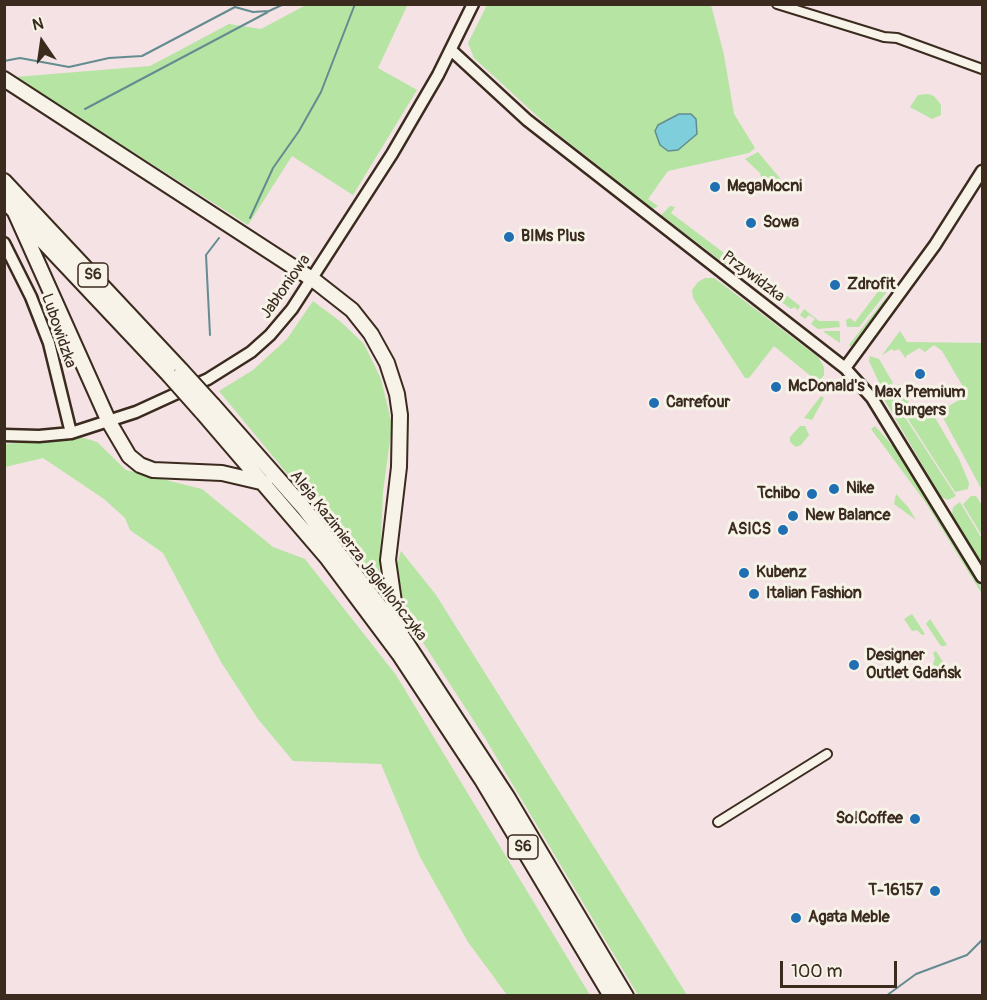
<!DOCTYPE html>
<html>
<head>
<meta charset="utf-8">
<style>
  body { margin:0 }
  #map { position:relative; width:987px; height:1000px; overflow:hidden; background:#f4e2e4; font-family:Pangolin,sans-serif }
  canvas { display:block }
  .frame { position:absolute; inset:0; border:6px solid #3b2a1e; pointer-events:none }
  .north { position:absolute; left:12px; top:12px; width:60px; height:60px; -webkit-text-stroke:4px #f7f3e8; paint-order:stroke; rotate:347deg; font-size:16px; font-weight:700; line-height:24px; text-align:center; color:#3b2a1e }
  .north::after { content:''; display:block; margin:auto; width:21px; height:27px; background:#3b2a1e; clip-path:polygon(50% 0,100% 100%,50% 72%,0 100%) }
  .scale { position:absolute; left:780px; top:961px; width:117px; height:27px; box-sizing:border-box; border:3px solid #3b2a1e; border-top:0; padding-left:8px; font-size:18px; line-height:21px; white-space:nowrap; color:#3b2a1e; -webkit-text-stroke:4px #f7f3e8; paint-order:stroke }
</style>
</head>
<body>
<div id="map">
<canvas width="987" height="1000"></canvas>
<div class="frame"></div>
<div class="north">N</div>
<div class="scale">100 m</div>
</div>
<script>
const context = document.querySelector('canvas').getContext('2d');
context.lineJoin = 'round';
function fillPath(path, color) { context.fillStyle = color; context.fill(path, 'evenodd'); }
const shape = rows => new Path2D(rows.map(r => 'M' + r).join(''));
function stroke(path, color, width, dash) { context.strokeStyle = color; context.lineWidth = width; context.lineCap = dash ? 'butt' : 'round'; context.setLineDash(dash || []); context.stroke(path); }
function label(font, color, halo, rows, align = 'center') {
  context.font = font + ' Pangolin,sans-serif'; context.lineWidth = 6; context.setLineDash([]); context.textBaseline = 'middle'; context.strokeStyle = halo; context.fillStyle = color; for (const [text, x, y, turn = 0] of rows) {
    context.save(); context.translate(x, y); context.rotate((+turn || 0) * Math.PI / 180); context.textAlign = isNaN(turn) ? turn : align; if (halo) context.strokeText(text, 0, 0); context.fillText(text, 0, 0); context.restore();
  }
}
fillPath(shape([
  [405,5,407,6,378,68,417,90,353,195,292,156,248,225,15,77,150,66,229,24,261,29,306,5],
  [487,5,711,5,724,55,734,114,755,148,749,153,668,171,648,199,658,206,653,209,548,126,474,58,468,43],
  [928,94,934,96,941,105,941,115,932,119,910,107,918,95],
  [758,152,783,182,778,188,760,176,761,174,745,159],
  [670,206,675,207,671,213,728,256,732,252,738,256,742,265,738,274,661,215],
  [756,272,800,306,798,310,794,307,791,309,749,278,750,273],
  [705,278,714,278,725,286,818,357,824,367,824,375,818,382,774,346,749,378,745,378,693,298,692,290,698,282],
  [879,286,884,286,886,293,859,327,847,327,846,320,850,318,855,322,877,293,873,290],
  [888,295,884,303,851,347,849,345],
  [313,301,341,322,364,344,381,379,392,425,383,492,379,585,219,391,253,370,287,339],
  [804,309,819,321,839,321,840,327,818,329,811,324,815,319,809,315,805,319,800,315],
  [840,331,840,343,824,332,824,331],
  [900,331,907,342,982,343,982,490,941,414,942,410,964,397,965,390,942,351,934,345,925,352,919,348,906,356,906,359,899,349,894,351,892,349,882,355],
  [870,356,879,359,893,383,882,389,869,361],
  [899,384,910,405,907,408,912,414,915,413,918,417,928,411,926,406,929,407,959,459,969,483,968,489,955,492,890,391],
  [877,387,882,393,888,391,956,496,948,500,941,497],
  [821,396,824,398,812,420,804,418],
  [800,426,805,426,809,435,801,445,796,447,790,442,790,437],
  [875,426,898,452,961,552,982,589,982,594,926,503,871,429],
  [81,437,97,442,126,470,202,489,273,547,305,559,396,675,590,995,507,995,468,942,420,857,381,764,293,761,258,719,221,662,163,553,130,530,125,518,104,499,43,458,5,467,5,444],
  [896,494,908,507,916,520,894,504],
  [971,496,976,496,982,505,982,536,963,504],
  [960,502,982,539,982,565,952,515,953,507],
  [401,551,436,595,687,995,638,995,485,738,407,618,396,568],
  [912,614,925,634,922,635,917,630,912,631,904,619],
  [930,619,947,645,944,646,941,646,926,624],
  [936,651,952,676,944,681,933,664,935,658,933,653]
]), '#b5e4a3');
const water = shape([
  [679,114,691,114,696,119,697,134,678,150,668,151,660,145,655,131,658,125,679,114]
]);
fillPath(water, '#7fcedc');
stroke(water, '#648c90', 1.5);
stroke(shape([
  [4,61,20,58,69,67,109,58,142,56,235,7,253,12,269,11,284,4],
  [85,109,268,12],
  [250,218,273,168,299,131,321,92,355,4],
  [210,335,206,255,219,238],
  [886,996,916,974,967,955,982,940]
]), '#648c90', 2);
const street = shape([
  [777,4,884,37,897,38,982,69],
  [718,822,827,754]
]);
const secondary = shape([
  [451,50,527,120,845,368,872,398,982,577],
  [4,243,31,297,49,343,71,433],
  [845,368,935,245,982,171],
  [4,435,39,436,71,433,136,412,208,379,251,352,270,335,292,309,392,154,438,75,473,4]
]);
const highway = shape([
  [4,79,315,281,352,310,371,334,387,363,397,394,400,415,399,467,388,560,398,630],
  [4,181,182,371],
  [4,200,169,375],
  [14,210,109,422,129,456,140,465,153,470,222,473,265,483],
  [213,405,303,507,398,630,508,798,626,996],
  [201,411,328,559,399,654,482,780,611,996]
]);
stroke(street, '#3b2a1e', 12);
stroke(secondary, '#3b2a1e', 15);
stroke(highway, '#3b2a1e', 18);
stroke(street, '#f7f3e8', 8);
stroke(secondary, '#f7f3e8', 10);
stroke(highway, '#f7f3e8', 14);
const highwayBridge = shape([
  [182,371,213,405],
  [169,375,201,411]
]);
stroke(highwayBridge, '#3b2a1e', 18, []);
stroke(highwayBridge, '#f7f3e8', 14);
for (const [x, y, r, color] of [
  [715,187,6,"#1f6fb2"],
  [751,223,6,"#1f6fb2"],
  [509,237,6,"#1f6fb2"],
  [835,285,6,"#1f6fb2"],
  [920,374,6,"#1f6fb2"],
  [776,387,6,"#1f6fb2"],
  [654,403,6,"#1f6fb2"],
  [834,489,6,"#1f6fb2"],
  [812,494,6,"#1f6fb2"],
  [793,516,6,"#1f6fb2"],
  [783,530,6,"#1f6fb2"],
  [744,573,6,"#1f6fb2"],
  [754,594,6,"#1f6fb2"],
  [854,665,6,"#1f6fb2"],
  [915,819,6,"#1f6fb2"],
  [935,891,6,"#1f6fb2"],
  [796,918,6,"#1f6fb2"]
]) { const dot = new Path2D(); dot.arc(x, y, r, 0, 2 * Math.PI); context.fillStyle = color; context.fill(dot); stroke(dot, '#f7f3e8', 2); }
for (const [x, y, w] of [
  [93,275,30],
  [523,847,30]
]) { const box = new Path2D(); box.roundRect(x - w / 2, y - 12, w, 24, 4.5); context.fillStyle = '#f7f3e8'; context.fill(box); stroke(box, '#3b2a1e', 1.5); }
label('bold 15px', '#3b2a1e', null, [
  ["S6",93,275],
  ["S6",523,847]
]);
label('bold 16px', '#3b2a1e', '#f7f3e8', [
  ["MegaMocni",727,187],
  ["Sowa",763,223],
  ["BIMs Plus",521,237],
  ["Zdrofit",847,285],
  ["McDonald's",788,387],
  ["Max Premium",920,393,"center"],
  ["Burgers",920,411,"center"],
  ["Carrefour",666,403],
  ["Nike",846,489],
  ["Tchibo",800,494,"right"],
  ["New Balance",805,516],
  ["ASICS",771,530,"right"],
  ["Kubenz",756,573],
  ["Italian Fashion",766,594],
  ["Designer",866,656],
  ["Outlet Gdańsk",866,674],
  ["So!Coffee",903,819,"right"],
  ["T-16157",923,891,"right"],
  ["Agata Meble",808,918]
], 'left');
label('16px', '#3b2a1e', '#f7f3e8', [
  ["Przywidzka",753,277,37],
  ["Jabłoniowa",286,287,-55],
  ["Lubowidzka",58,331,71],
  ["Aleja Kazimierza Jagiellończyka",358,556,52]
]);
</script>
</body>
</html>
